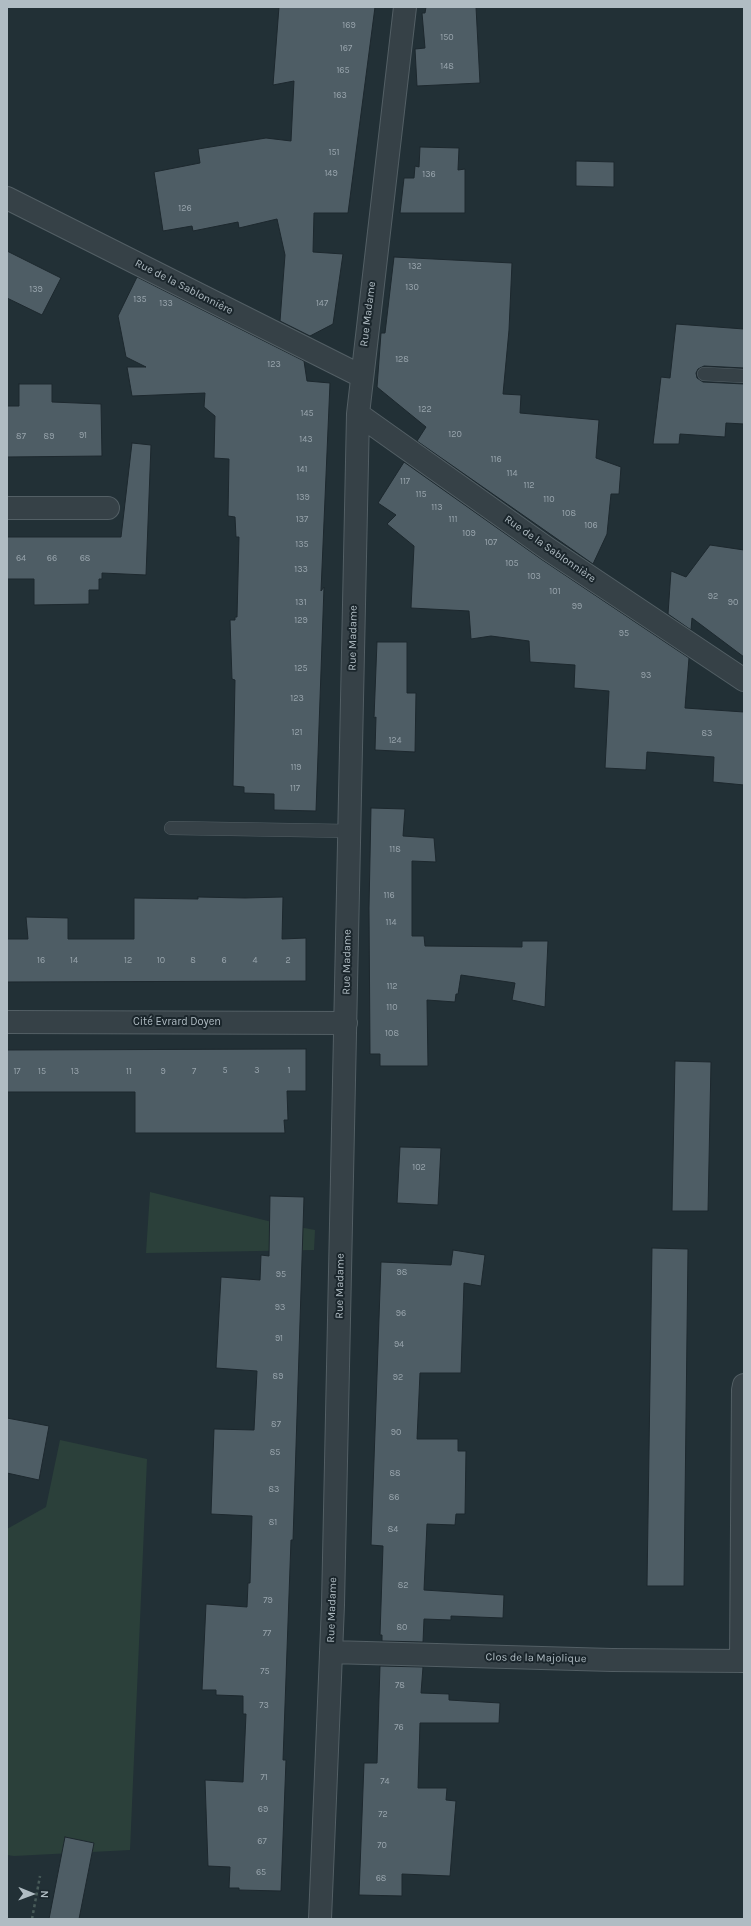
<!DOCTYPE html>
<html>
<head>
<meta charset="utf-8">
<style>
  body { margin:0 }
  #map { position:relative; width:751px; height:1926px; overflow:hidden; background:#223036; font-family:Karla,sans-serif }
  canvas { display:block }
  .frame { position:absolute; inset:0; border:8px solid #b0bcc3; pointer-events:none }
  .north { position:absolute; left:12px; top:1874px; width:40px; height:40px; -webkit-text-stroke:3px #1b262c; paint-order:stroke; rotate:91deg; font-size:11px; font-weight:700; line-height:16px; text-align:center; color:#b0bcc3 }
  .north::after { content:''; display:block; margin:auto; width:14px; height:18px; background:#b0bcc3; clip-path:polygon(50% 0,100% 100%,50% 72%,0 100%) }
</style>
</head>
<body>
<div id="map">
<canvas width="751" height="1926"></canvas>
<div class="frame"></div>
<div class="north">N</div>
</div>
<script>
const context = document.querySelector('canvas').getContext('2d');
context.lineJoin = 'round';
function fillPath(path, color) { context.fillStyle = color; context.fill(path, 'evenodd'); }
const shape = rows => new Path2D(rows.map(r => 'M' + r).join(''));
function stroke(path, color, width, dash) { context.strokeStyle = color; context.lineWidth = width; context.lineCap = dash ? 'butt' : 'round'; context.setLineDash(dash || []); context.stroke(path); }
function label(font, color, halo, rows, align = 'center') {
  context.font = font + ' Karla,sans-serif'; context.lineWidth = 4; context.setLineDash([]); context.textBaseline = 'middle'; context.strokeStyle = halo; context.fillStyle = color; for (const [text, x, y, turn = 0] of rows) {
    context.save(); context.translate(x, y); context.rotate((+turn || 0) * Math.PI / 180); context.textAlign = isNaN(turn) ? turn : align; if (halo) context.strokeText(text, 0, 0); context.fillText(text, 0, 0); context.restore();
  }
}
fillPath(shape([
  [150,1192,272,1222,315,1230,314,1250,146,1253],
  [60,1440,147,1459,130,1850,14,1856,7,1855,7,1529,46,1507]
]), '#2b403a');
const building = shape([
  [279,7,375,7,348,213,314,213,313,252,343,254,333,324,310,336,280,321,285,255,277,219,239,228,238,222,193,231,192,226,163,231,154,172,200,163,198,149,266,138,291,141,294,81,273,85,279,7],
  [426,7,476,7,480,83,417,86,415,49,425,48,422,13,425,13,426,7],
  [420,147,459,148,458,170,465,169,465,213,400,213,404,178,414,178,415,166,419,167,420,147],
  [576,161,614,162,614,187,576,186,576,161],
  [7,251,61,278,42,315,7,298,7,251],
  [394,257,512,263,509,330,503,394,521,395,520,413,599,420,596,458,621,467,619,494,611,494,607,534,593,564,417,441,426,427,377,387,381,333,385,333,394,257],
  [137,277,304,361,307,381,330,383,321,591,324,587,316,811,274,810,274,794,244,793,244,787,233,786,235,680,232,679,230,620,235,620,235,617,237,617,239,537,236,537,235,517,228,516,229,459,214,458,215,416,204,407,205,393,132,396,127,367,146,367,126,357,118,316,137,277],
  [676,324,744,329,744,368,704,366,698,369,696,373,697,378,703,382,744,384,744,424,726,423,725,437,680,434,679,444,653,444,661,377,670,378,676,324],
  [19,384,52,384,52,402,101,404,102,456,7,457,7,406,19,406,19,384],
  [132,443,151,445,146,575,102,573,102,579,99,579,99,590,89,590,89,604,34,605,34,579,7,579,7,537,121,537,132,443],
  [404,462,541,559,689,658,685,708,744,712,744,785,713,782,714,757,647,752,646,770,605,768,609,691,574,688,575,665,530,662,529,641,491,636,471,639,469,611,411,608,414,546,387,524,396,515,378,503,404,462],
  [710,545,744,550,744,657,692,618,691,630,668,614,671,571,686,577,710,545],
  [377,642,407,642,407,693,416,693,415,752,375,750,376,717,374,718,377,642],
  [371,808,405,809,403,836,434,838,436,862,412,861,412,936,424,936,425,946,522,947,522,941,548,941,545,1007,512,1000,515,983,461,975,458,994,456,994,455,1002,427,1000,428,1066,380,1066,380,1054,370,1054,369,908,371,808],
  [198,897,245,898,283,897,282,939,306,938,306,981,7,982,7,939,28,939,26,917,68,918,68,939,134,939,134,898,198,899,198,897],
  [306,1049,306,1091,287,1091,288,1120,284,1120,285,1133,135,1133,135,1092,7,1092,7,1050,306,1049],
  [675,1061,711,1062,708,1211,672,1211,675,1061],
  [400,1147,441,1148,438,1205,397,1203,400,1147],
  [270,1196,304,1197,293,1540,291,1540,283,1760,286,1760,281,1891,239,1890,239,1888,229,1888,230,1867,208,1866,205,1780,243,1782,246,1714,243,1714,243,1696,216,1695,216,1690,202,1690,206,1604,247,1607,248,1583,250,1583,252,1516,211,1514,214,1429,254,1430,257,1371,216,1368,221,1277,260,1280,261,1255,269,1256,270,1196],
  [652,1248,688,1249,684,1586,647,1586,652,1248],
  [453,1250,485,1255,481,1286,464,1283,461,1373,420,1373,417,1439,458,1439,458,1451,466,1451,465,1514,456,1514,455,1525,427,1524,424,1590,504,1595,503,1618,451,1616,451,1620,424,1619,423,1642,382,1641,382,1635,380,1635,383,1546,371,1545,381,1262,451,1265,453,1250],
  [7,1418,49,1426,39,1480,7,1473,7,1418],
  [380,1666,423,1667,421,1693,449,1694,449,1700,500,1703,499,1723,420,1723,418,1788,447,1788,446,1800,456,1801,450,1876,402,1874,402,1896,359,1895,364,1763,377,1763,380,1666],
  [65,1837,94,1843,79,1919,49,1919,65,1837]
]);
fillPath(building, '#4e5d65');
stroke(building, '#1d282e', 1);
const service = shape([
  [704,374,744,376],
  [171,828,349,831]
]);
const minor = shape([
  [7,198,361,376],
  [358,414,548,549,744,680],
  [7,508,108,508],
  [7,1022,346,1023],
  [331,1652,612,1660,744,1661],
  [741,1661,743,1390,744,1385],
  [320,1919,333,1605,358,414,405,7]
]);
stroke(service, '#535f65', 14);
stroke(minor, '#535f65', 24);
stroke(shape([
  [32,1919,40,1876]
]), '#485b59', 2.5, [3, 3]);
stroke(service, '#364147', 13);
stroke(minor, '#364147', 22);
label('9px', '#98a4ac', null, [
  ["169",349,25],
  ["150",447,37],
  ["167",346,48],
  ["148",447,66],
  ["165",343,70],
  ["163",340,95],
  ["151",334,152],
  ["149",331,173],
  ["136",429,174],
  ["126",185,208],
  ["132",415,266],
  ["130",412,287],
  ["139",36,289],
  ["135",140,299],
  ["133",166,303],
  ["147",322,303],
  ["128",402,359],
  ["123",274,364],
  ["122",425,409],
  ["145",307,413],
  ["120",455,434],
  ["91",83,435],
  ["87",21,436],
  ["89",49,436],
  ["143",306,439],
  ["116",496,459],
  ["141",302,469],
  ["114",512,473],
  ["117",405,481],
  ["112",529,485],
  ["115",421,494],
  ["139",303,497],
  ["110",549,499],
  ["113",437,507],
  ["108",569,513],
  ["137",302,519],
  ["111",453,519],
  ["106",591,525],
  ["109",469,533],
  ["107",491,542],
  ["135",302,544],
  ["64",21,558],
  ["66",52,558],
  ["68",85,558],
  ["105",512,563],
  ["133",301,569],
  ["103",534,576],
  ["101",555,591],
  ["92",713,596],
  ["131",301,602],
  ["90",733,602],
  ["99",577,606],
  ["129",301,620],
  ["95",624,633],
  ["125",301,668],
  ["93",646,675],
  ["123",297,698],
  ["121",297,732],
  ["83",707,733],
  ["124",395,740],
  ["119",296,767],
  ["117",295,788],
  ["118",395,849],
  ["116",389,895],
  ["114",391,922],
  ["16",41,960],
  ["14",74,960],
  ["12",128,960],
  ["10",161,960],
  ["8",193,960],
  ["6",224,960],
  ["4",255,960],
  ["2",288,960],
  ["112",392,986],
  ["110",392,1007],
  ["108",392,1033],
  ["5",225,1070],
  ["3",257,1070],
  ["1",289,1070],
  ["17",17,1071],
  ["15",42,1071],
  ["13",75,1071],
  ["11",129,1071],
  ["9",163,1071],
  ["7",194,1071],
  ["102",419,1167],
  ["98",402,1272],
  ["95",281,1274],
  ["93",280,1307],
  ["96",401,1313],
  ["91",279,1338],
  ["94",399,1344],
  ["89",278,1376],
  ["92",398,1377],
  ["87",276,1424],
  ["90",396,1432],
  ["85",275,1452],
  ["88",395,1473],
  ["83",274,1489],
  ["86",394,1497],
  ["81",273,1522],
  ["84",393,1529],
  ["82",403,1585],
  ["79",268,1600],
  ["80",402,1627],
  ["77",267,1633],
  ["75",265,1671],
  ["78",400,1685],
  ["73",264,1705],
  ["76",399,1727],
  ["71",264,1777],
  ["74",385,1781],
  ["69",263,1809],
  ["72",383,1814],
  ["67",262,1841],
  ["70",382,1845],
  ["65",261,1872],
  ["68",381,1878]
]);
label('11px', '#b0bcc3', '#1b262c', [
  ["Rue de la Sablonnière",184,287,27],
  ["Rue Madame",368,314,-83],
  ["Rue de la Sablonnière",550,549,35],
  ["Rue Madame",353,638,-89],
  ["Rue Madame",347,962,-89],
  ["Cité Evrard Doyen",177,1022],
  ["Rue Madame",340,1286,-89],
  ["Rue Madame",332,1610,-88],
  ["Clos de la Majolique",536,1658,1]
]);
</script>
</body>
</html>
